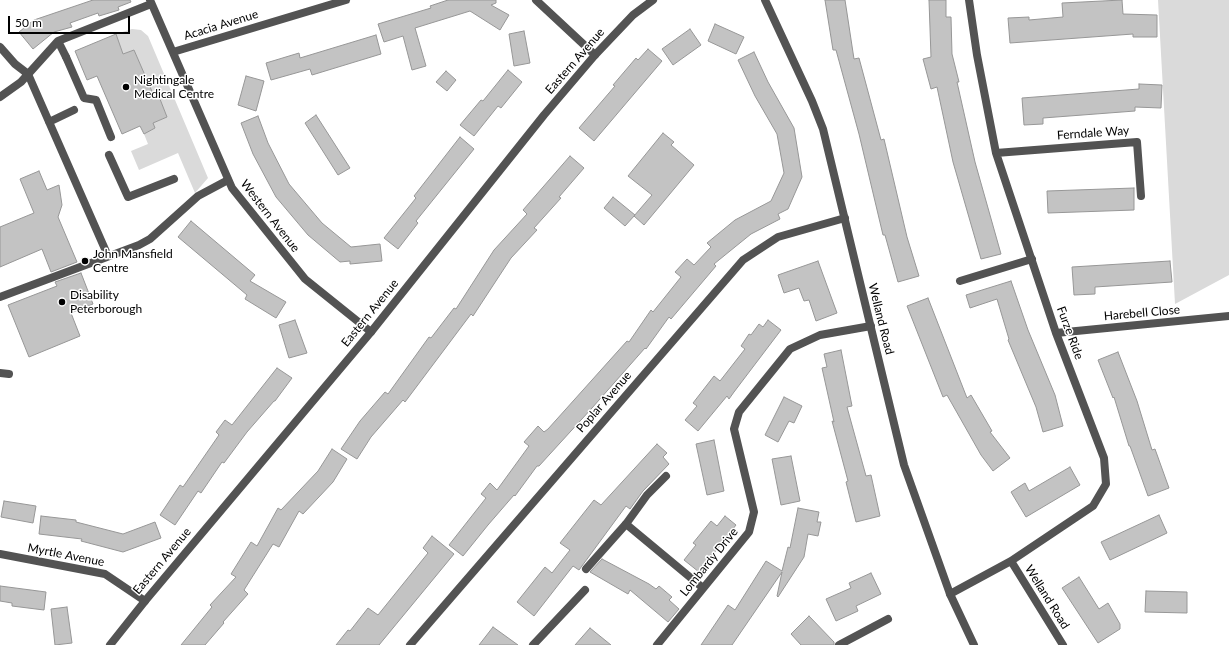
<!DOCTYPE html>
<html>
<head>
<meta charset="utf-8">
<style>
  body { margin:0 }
  #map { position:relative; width:1229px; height:645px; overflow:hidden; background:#fff; font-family:Lato,sans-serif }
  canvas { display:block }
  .scale { position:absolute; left:8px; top:16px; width:122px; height:18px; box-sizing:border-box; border:2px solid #000; border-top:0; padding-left:5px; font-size:12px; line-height:14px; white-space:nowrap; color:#000; -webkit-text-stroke:3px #fff; paint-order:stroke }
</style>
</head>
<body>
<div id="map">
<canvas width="1229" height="645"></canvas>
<div class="scale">50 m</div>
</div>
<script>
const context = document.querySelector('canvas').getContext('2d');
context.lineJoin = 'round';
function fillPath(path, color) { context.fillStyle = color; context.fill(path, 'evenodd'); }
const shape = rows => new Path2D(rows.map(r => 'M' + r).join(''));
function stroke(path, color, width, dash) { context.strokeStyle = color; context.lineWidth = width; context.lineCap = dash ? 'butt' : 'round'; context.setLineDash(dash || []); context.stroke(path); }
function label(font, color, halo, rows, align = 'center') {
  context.font = font + ' Lato,sans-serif'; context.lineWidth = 3; context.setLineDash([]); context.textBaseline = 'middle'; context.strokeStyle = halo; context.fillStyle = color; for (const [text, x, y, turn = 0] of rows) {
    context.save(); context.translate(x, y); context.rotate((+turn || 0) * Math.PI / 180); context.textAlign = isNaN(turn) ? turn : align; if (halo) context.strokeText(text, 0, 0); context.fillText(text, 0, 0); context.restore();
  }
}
fillPath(shape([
  [1158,0,1229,0,1229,275,1175,304],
  [132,29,141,30,148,36,208,178,195,193,178,153,139,170,131,151,148,144,144,134,155,128,153,123,167,117,158,94,154,96,134,50,123,54,116,34]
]), '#dadada');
const building = shape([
  [93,0,130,0,131,2,118,7,119,10,99,16,98,13,70,23,72,27,54,32,33,49,19,32,34,20,93,0],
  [448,0,496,0,496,3,491,5,509,15,500,30,470,11,415,28,426,66,412,70,403,36,384,42,378,24,431,8,430,6,448,0],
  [825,0,845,0,854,59,859,58,881,140,884,139,907,237,919,276,898,282,885,235,883,235,859,134,836,50,833,50,825,0],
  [929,0,946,0,946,17,951,17,952,54,959,82,957,82,975,162,1001,254,981,259,953,162,937,87,931,89,923,59,931,57,929,0],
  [1122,0,1123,14,1157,15,1157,37,1133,37,1133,34,1010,43,1008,18,1029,17,1029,20,1063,17,1062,3,1122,0],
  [715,24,744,37,736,54,708,41,715,24],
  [690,29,701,45,673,65,662,49,690,29],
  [524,31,530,63,514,66,509,34,524,31],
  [116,34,123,54,134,50,154,96,158,94,167,117,153,123,155,128,144,134,140,126,122,134,97,76,87,80,75,51,116,34],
  [376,35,381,54,312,75,310,69,271,80,266,63,299,53,300,58,376,35],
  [648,49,662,61,594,141,579,128,615,86,613,85,636,58,638,60,648,49],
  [754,52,768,82,794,128,802,177,788,209,778,214,780,219,751,234,714,264,716,266,671,319,669,317,646,349,645,348,592,408,539,466,537,466,515,496,514,495,488,525,463,556,449,545,486,498,481,494,490,483,497,490,529,446,524,442,538,426,544,432,548,429,627,341,629,342,651,310,653,312,681,277,675,272,687,259,694,265,711,247,707,243,735,220,771,201,784,173,777,134,755,96,738,60,754,52],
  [508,70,522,82,501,108,498,106,474,136,460,125,481,100,483,101,508,70],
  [446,71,456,80,447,91,436,82,446,71],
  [246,76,264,81,256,111,238,105,246,76],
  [1139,84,1162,85,1161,108,1135,107,1135,111,1043,118,1043,124,1024,125,1022,98,1139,89,1139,84],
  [316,115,350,168,338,175,305,123,316,115],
  [258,116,268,143,289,184,322,223,351,247,380,244,382,261,350,264,350,261,340,262,308,235,276,197,253,154,241,123,258,116],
  [663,133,674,142,671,145,694,165,644,225,634,216,652,195,628,176,663,133],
  [460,137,474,149,416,221,418,223,398,249,384,238,416,198,414,196,460,137],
  [570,156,584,168,559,197,561,198,534,228,537,230,511,258,473,316,471,314,405,402,403,400,371,437,357,459,341,449,360,421,385,392,388,394,429,337,431,338,454,308,456,309,494,250,527,214,523,210,570,156],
  [39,171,47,190,59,185,62,205,58,217,77,262,51,272,42,249,0,267,0,227,34,213,20,179,39,171],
  [1134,188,1134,210,1048,213,1047,191,1134,188],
  [613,197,635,215,625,226,604,208,613,197],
  [191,221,255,275,250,281,286,302,276,318,245,299,247,295,178,237,191,221],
  [818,261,837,313,816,321,809,300,804,301,799,288,784,293,778,275,818,261],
  [1170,261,1172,282,1095,287,1095,294,1074,295,1072,267,1170,261],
  [81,273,93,304,71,313,80,336,29,357,8,305,57,286,55,282,81,273],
  [1011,281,1028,330,1055,395,1063,426,1043,432,1036,407,1008,340,1009,339,997,299,970,308,966,295,1011,281],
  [928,298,967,398,971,395,992,431,990,432,1010,458,993,471,981,455,947,395,943,397,907,306,928,298],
  [295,320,307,353,289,358,279,325,295,320],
  [768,320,781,330,734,392,729,399,727,396,698,431,685,420,697,406,693,403,714,376,720,381,745,349,741,346,749,334,751,335,759,324,763,327,768,320],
  [841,350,852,406,847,407,866,476,871,475,880,516,856,522,846,482,848,481,832,421,834,422,822,368,827,367,824,354,841,350],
  [1118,352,1137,401,1152,450,1155,449,1169,488,1148,496,1130,446,1129,446,1114,397,1113,398,1098,360,1118,352],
  [277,368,292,378,275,401,274,401,247,432,224,463,222,462,201,493,198,491,175,525,160,515,180,485,183,487,219,435,216,432,225,420,232,425,277,368],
  [784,397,802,406,794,423,789,421,778,442,765,435,784,397],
  [714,440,724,491,707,495,696,444,714,440],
  [657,444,667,453,663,457,669,464,643,491,630,509,626,506,579,570,573,566,534,616,517,602,545,567,552,573,570,550,560,543,594,500,601,505,657,444],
  [332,449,347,459,333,482,303,514,299,511,279,547,273,544,244,590,248,594,223,622,224,623,205,645,181,645,212,607,210,605,236,577,231,574,251,542,257,546,278,508,281,510,318,471,332,449],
  [791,456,800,501,781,505,772,459,791,456],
  [1070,467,1080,485,1026,517,1011,492,1025,483,1029,491,1070,467],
  [4,501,36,506,33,523,1,517,4,501],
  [798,508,819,512,817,522,821,522,818,536,808,534,804,557,778,597,777,596,782,572,732,645,701,645,728,605,735,610,766,561,782,571,788,547,790,548,798,508],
  [1159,515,1167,533,1110,560,1101,542,1159,515],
  [41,516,76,520,76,522,123,534,155,522,161,538,123,552,81,541,82,539,39,534,41,516],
  [725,516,736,525,699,572,684,560,696,545,693,543,711,521,717,526,725,516],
  [432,536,454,554,379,645,336,645,348,630,350,631,368,608,378,615,428,553,423,548,432,536],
  [602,559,649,584,656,589,659,586,672,597,669,600,679,609,668,622,630,590,628,594,590,572,602,559],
  [871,573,881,594,856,606,858,611,836,621,826,599,851,588,849,583,871,573],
  [1079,577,1099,609,1108,603,1120,624,1120,629,1098,643,1062,588,1079,577],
  [0,586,46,592,44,610,12,606,12,603,0,601,0,586],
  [1146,591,1187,592,1187,613,1145,612,1146,591],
  [67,607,72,643,55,645,51,609,67,607],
  [809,616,834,642,834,645,801,645,791,634,809,616],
  [493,627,518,645,479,645,493,627],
  [590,628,611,645,575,645,590,628]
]);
fillPath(building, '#c3c3c3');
stroke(building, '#979797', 1);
stroke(shape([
  [66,57,84,98,96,100,111,137],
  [28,74,108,256],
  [49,122,74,110],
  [109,155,128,197,174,179],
  [960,281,1032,259],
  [0,297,139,245,150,239,198,196,228,180],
  [586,569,626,524,647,495,666,476],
  [533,645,585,590]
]), '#535353', 8);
stroke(shape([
  [150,0,232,188,305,279,371,332],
  [536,0,595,55],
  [58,41,66,57],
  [0,47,15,64,28,74],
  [173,52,346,0],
  [0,97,21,82,58,41,151,4],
  [996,153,1137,142,1141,196],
  [1056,333,1229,316],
  [0,373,9,374],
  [626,524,703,588],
  [0,554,105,574,145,601],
  [1011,561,1063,645],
  [950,594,1011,561,1093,506,1106,484,1104,458,1056,333,996,153,977,55,969,0],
  [410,645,743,260,778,237,845,218],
  [657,645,749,532,754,512,734,429,739,412,790,349,820,335,871,326],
  [839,645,888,619]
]), '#535353', 8);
stroke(shape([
  [765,0,812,101,823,129,904,465,950,594,974,645],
  [110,645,145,601,371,332,544,115,595,55,633,15,653,0]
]), '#535353', 8);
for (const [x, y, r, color] of [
  [126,87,4,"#000"],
  [85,261,4,"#000"],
  [62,302,4,"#000"]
]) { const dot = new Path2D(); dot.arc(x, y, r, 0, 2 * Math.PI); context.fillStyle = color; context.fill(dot); stroke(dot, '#fff', 1.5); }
label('12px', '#000', '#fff', [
  ["Acacia Avenue",221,25,-17],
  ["Eastern Avenue",575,61,-49],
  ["Ferndale Way",1093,133,-4],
  ["Western Avenue",270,216,52],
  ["Eastern Avenue",370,313,-51],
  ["Harebell Close",1142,313,-5],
  ["Welland Road",881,319,76],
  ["Furze Ride",1070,333,70],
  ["Poplar Avenue",604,402,-49],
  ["Myrtle Avenue",66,555,11],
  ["Eastern Avenue",162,561,-50],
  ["Lombardy Drive",709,562,-51],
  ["Welland Road",1047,597,58]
]);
label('12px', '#000', '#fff', [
  ["Nightingale",134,80],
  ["Medical Centre",134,94],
  ["John Mansfield",93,254],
  ["Centre",93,268],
  ["Disability",70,295],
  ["Peterborough",70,309]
], 'left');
</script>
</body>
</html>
